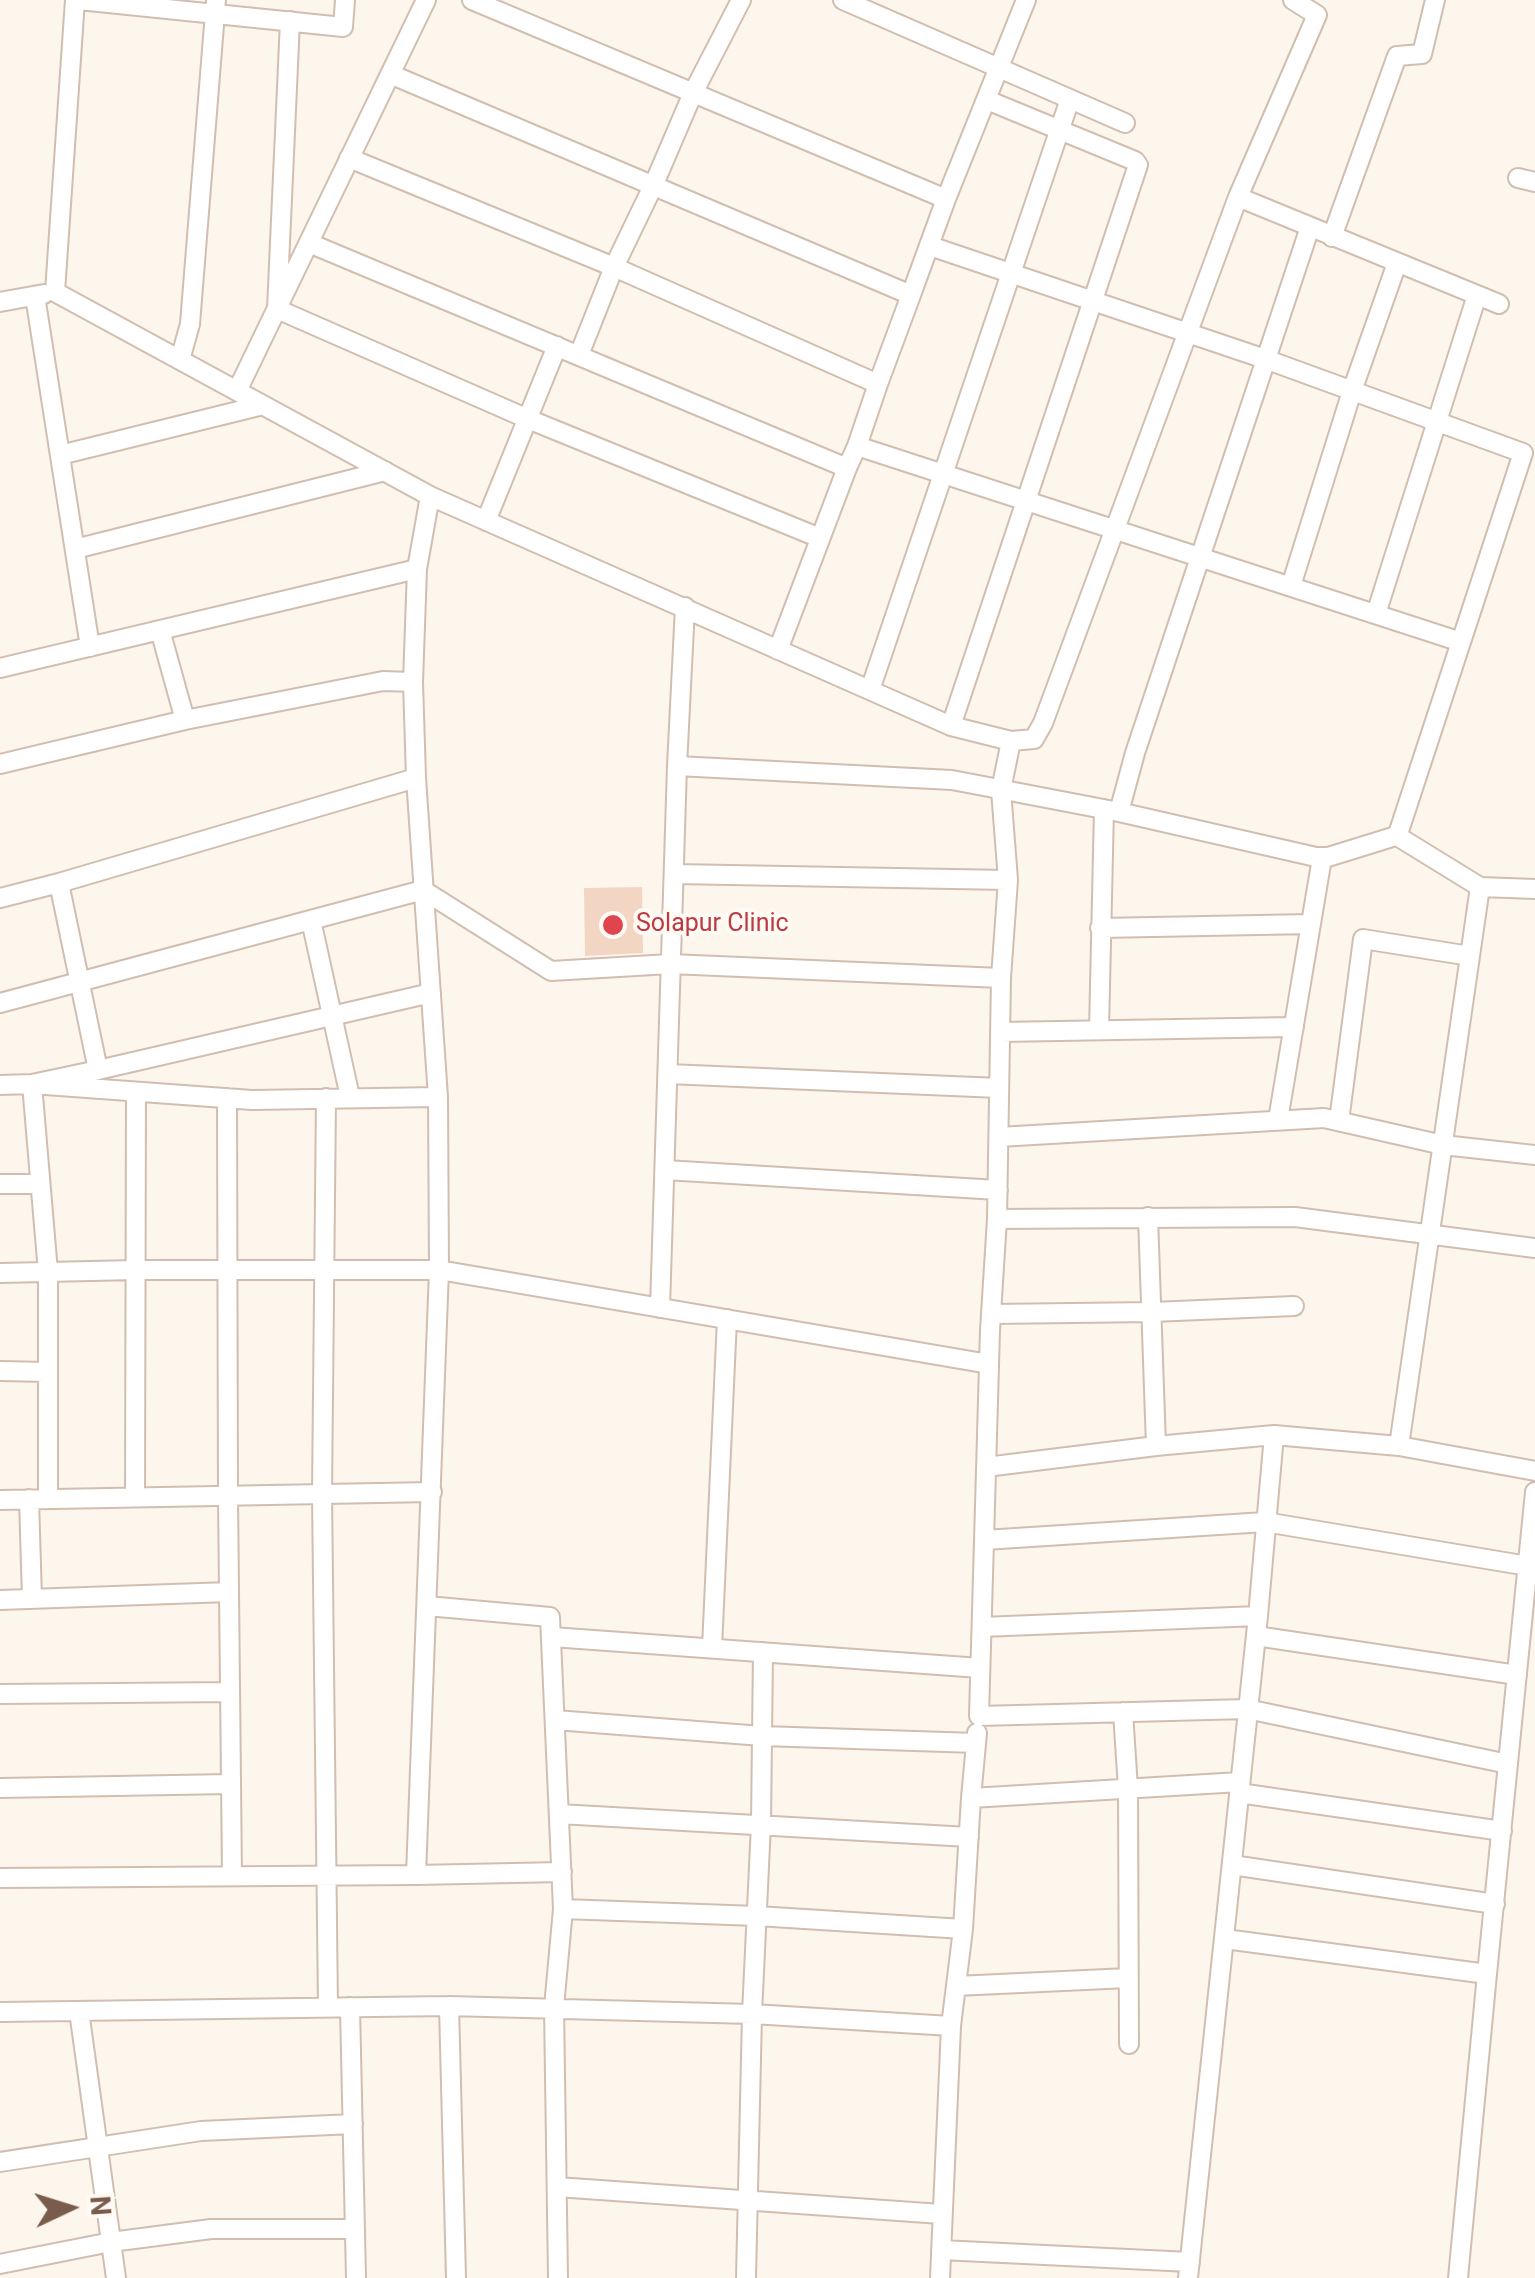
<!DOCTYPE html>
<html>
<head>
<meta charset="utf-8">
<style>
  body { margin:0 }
  #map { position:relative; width:1535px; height:2278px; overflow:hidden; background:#fdf6ec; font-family:Roboto,sans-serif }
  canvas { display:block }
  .north { position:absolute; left:20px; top:2158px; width:100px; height:100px; -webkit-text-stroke:8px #fffaf3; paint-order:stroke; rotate:86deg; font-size:28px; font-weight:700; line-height:40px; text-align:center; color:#7a5c4d }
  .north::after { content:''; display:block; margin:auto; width:35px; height:45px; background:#7a5c4d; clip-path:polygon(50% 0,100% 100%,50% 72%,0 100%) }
</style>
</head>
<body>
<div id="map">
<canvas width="1535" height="2278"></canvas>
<div class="north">N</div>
</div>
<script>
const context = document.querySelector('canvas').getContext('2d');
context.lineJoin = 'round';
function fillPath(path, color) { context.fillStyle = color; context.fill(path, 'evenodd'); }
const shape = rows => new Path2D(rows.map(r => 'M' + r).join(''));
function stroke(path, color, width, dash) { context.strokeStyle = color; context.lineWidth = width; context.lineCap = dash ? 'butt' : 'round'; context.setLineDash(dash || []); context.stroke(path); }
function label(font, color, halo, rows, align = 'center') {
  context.font = font + ' Roboto,sans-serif'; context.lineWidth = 8; context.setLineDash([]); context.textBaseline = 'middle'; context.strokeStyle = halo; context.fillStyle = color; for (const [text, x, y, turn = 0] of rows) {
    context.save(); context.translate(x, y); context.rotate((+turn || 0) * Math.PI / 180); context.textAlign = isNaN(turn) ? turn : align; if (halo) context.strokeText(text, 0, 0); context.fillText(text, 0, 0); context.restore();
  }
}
fillPath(shape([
  [642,887,643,953,585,956,584,888]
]), '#f3d5c3');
const street = shape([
  [75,0,55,292,430,496,951,726,1011,741,1034,739,1043,723,1238,197,1317,15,1293,0],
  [79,0,343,27,345,0],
  [472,0,946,199],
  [843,0,1125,123],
  [290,21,277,309,528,419,820,538],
  [390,74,911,295,946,199,1026,0],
  [349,158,614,267,878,384,857,446],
  [1518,178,1535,182],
  [1238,197,1499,304],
  [1332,237,1397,56,1422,54,1435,0],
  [309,243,847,468],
  [930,246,1265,359,1523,453,1399,831,1399,835],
  [35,296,90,647],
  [0,302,44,294],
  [579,355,614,267,654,184,693,93,741,0],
  [180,360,190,324,216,0],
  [878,384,911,295],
  [237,391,426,0],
  [60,455,263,405],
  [486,521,557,346],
  [75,549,385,471],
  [1291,586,1352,391,1397,263],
  [1376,614,1477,295],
  [160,630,185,720],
  [778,650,847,468,857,446,1461,642],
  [0,668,417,569,430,496],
  [870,690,1070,99],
  [951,726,1138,165,1135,161,987,100],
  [1011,741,1001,790,1008,880,1001,978,997,1219,990,1330,979,1716,1247,1709,1508,1764],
  [0,764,185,720,383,681,413,682],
  [677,766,952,780,1119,812,1316,857,1328,857,1399,835],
  [1119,812,1135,753,1310,227],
  [1399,835,1402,839,1480,887,1535,889],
  [674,874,1008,880],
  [59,883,98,1070],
  [0,898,59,883,416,778],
  [311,920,350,1097],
  [1100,928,1311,924],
  [0,1003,423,890,551,971,670,964,1001,978],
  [1099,1030,1104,809],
  [1000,1032,1294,1027],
  [668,1074,999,1088],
  [0,1085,32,1084,98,1070,431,993],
  [227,1098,228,1496,232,1876],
  [326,1098,322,1494,328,2007],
  [1278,1120,1322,858],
  [1339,1121,1363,939,1470,956],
  [999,1137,1324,1118,1443,1145,1535,1155],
  [665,1170,998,1190],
  [0,1184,40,1184],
  [1148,1217,1156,1446],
  [997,1219,1295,1217,1535,1248],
  [0,1273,136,1270,439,1270,989,1364],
  [660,1308,677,766,685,607],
  [991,1314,1153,1312,1294,1306],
  [0,1371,47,1372],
  [1399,1446,1535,1471],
  [986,1467,1156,1446,1274,1435],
  [135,1497,136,1092],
  [29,1499,32,1599],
  [48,1499,48,1272,32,1084,252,1100,438,1097],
  [0,1500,432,1492],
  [984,1540,1265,1522,1528,1566],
  [0,1600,229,1592],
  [427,1606,550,1617,563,1909,554,2007,558,2278],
  [982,1627,1258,1616],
  [1256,1636,1517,1675],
  [552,1637,980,1668],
  [712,1648,727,1319],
  [0,1694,230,1692],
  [1123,1712,1128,1789,1129,2044],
  [555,1720,762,1736,976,1743],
  [977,1733,971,1798,1240,1782],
  [0,1788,231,1784],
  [1239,1793,1502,1831],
  [559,1814,969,1837],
  [1232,1865,1495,1904],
  [416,1875,562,1872],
  [0,1878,416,1875,439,1270,438,1097,416,778,413,682,417,569],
  [563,1909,757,1916,963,1929],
  [1225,1939,1487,1974,1535,1492],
  [956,1986,1128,1978],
  [449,2006,456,2278],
  [350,2007,356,2278],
  [79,2011,116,2278],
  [0,2012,449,2006,752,2014,951,2026],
  [0,2162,201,2131,353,2124],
  [557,2187,941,2214],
  [941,2250,1190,2262],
  [0,2264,111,2242,211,2229,355,2229],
  [746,2278,752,2014,761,1824,763,1652],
  [940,2278,951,2026,963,1929,971,1798],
  [1188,2278,1258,1616,1274,1435,1399,1446,1480,887],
  [1458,2278,1487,1974]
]);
stroke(street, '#d1beb0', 22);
stroke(street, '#fff', 18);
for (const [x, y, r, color] of [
  [613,925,12,"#e0444e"]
]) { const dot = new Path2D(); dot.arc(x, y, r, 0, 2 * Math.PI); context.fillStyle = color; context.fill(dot); stroke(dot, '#fffaf3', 4); }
label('25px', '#be3a42', '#fffaf3', [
  ["Solapur Clinic",636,925]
], 'left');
</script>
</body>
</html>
